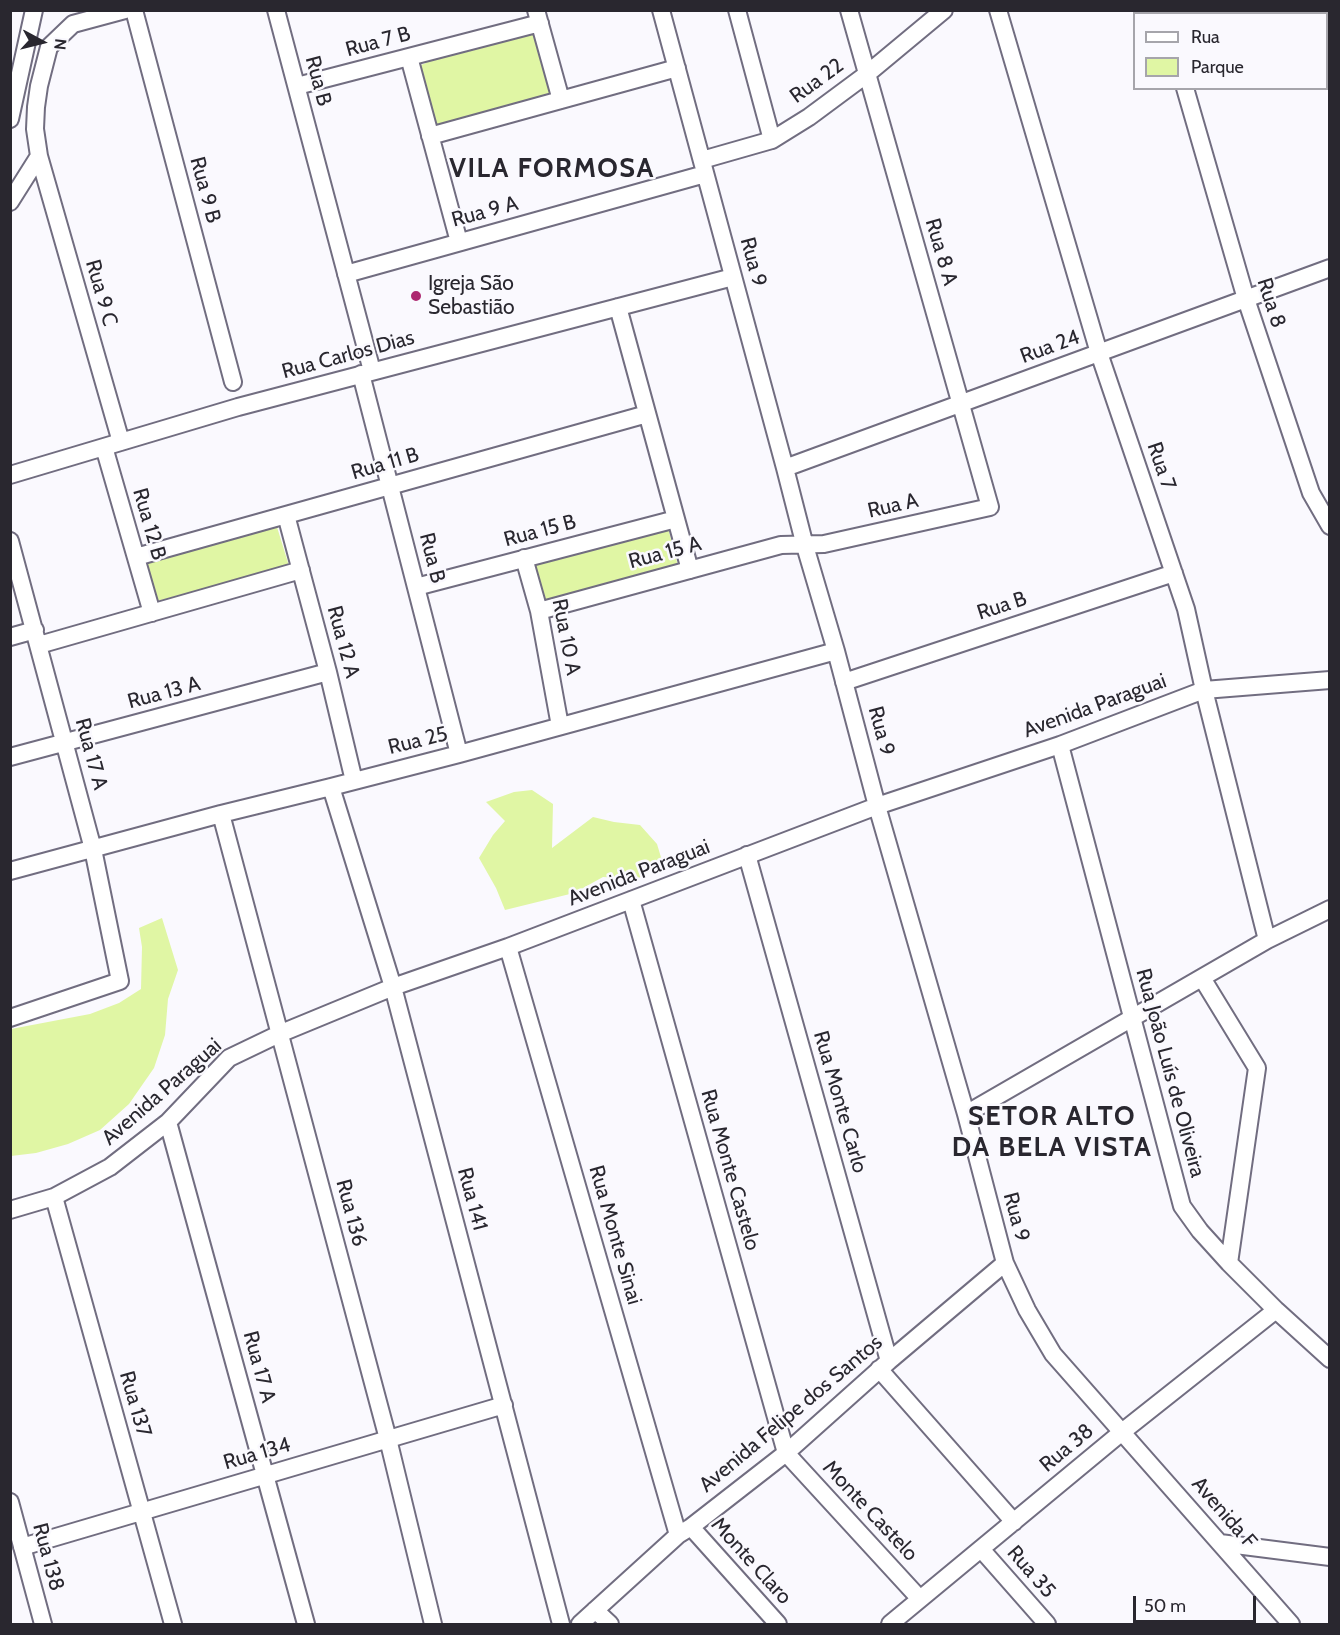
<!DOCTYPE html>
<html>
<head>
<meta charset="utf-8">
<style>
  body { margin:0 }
  #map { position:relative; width:1340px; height:1635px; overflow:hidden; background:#faf9fe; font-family:Cabin,sans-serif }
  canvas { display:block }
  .frame { position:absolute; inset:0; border:12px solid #29272f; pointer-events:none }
  .legend { position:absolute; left:1133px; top:12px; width:195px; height:78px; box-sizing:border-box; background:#faf9fe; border:2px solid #a6a5ab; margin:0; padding:8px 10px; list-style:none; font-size:18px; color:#29272f }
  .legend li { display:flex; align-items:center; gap:12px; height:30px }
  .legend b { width:30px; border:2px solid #a6a5ab }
  .north { position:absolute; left:12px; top:12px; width:60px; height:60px; -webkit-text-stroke:4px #faf9fe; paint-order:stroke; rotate:97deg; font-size:16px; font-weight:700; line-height:24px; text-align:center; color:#29272f }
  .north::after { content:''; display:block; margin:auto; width:21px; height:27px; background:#29272f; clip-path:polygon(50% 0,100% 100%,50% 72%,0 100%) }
  .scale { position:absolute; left:1133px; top:1596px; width:123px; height:27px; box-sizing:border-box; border:3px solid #29272f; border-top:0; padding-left:8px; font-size:18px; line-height:21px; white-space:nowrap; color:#29272f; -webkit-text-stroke:4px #faf9fe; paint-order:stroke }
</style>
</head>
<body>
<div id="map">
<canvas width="1340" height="1635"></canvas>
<div class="frame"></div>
<ul class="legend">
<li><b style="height:8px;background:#fff"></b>Rua</li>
<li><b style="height:16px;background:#e0f6a4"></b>Parque</li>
</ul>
<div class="north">N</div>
<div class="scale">50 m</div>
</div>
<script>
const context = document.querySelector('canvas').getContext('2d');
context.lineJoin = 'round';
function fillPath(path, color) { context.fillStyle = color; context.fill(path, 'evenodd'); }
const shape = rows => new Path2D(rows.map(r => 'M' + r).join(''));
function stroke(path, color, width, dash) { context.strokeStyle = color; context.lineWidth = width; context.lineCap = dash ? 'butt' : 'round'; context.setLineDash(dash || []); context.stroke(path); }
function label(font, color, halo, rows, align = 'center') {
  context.font = font + ' Cabin,sans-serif'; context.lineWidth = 5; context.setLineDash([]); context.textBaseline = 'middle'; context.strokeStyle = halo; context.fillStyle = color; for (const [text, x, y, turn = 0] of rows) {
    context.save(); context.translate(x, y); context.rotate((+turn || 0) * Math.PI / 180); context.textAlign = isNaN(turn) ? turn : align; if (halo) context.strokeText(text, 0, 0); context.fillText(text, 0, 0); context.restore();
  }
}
fillPath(shape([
  [533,34,550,95,437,125,431,104,425,103,420,75,422,71,421,65,426,63,428,59,462,49,463,53],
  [277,527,289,566,157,601,146,563],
  [668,528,678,566,545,602,535,564],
  [532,790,553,804,552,848,593,817,614,822,640,825,657,844,663,864,637,879,603,877,574,893,505,910,496,888,479,858,493,835,505,821,486,802,514,792],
  [162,918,178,970,168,999,165,1035,154,1068,129,1104,100,1130,68,1144,36,1153,11,1156,11,1029,90,1014,119,1003,141,989,142,947,139,928]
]), '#e0f6a4');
const minor = shape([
  [134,10,233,382],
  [276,10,372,371],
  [536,10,561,100],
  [661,10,785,468,805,546,836,651,877,806,966,1114,1005,1263,1027,1310,1053,1354,1291,1624],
  [737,10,772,140],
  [998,10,1099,353,1186,609,1204,690,1267,940],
  [1163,10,1164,14],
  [409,57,459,242],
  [297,86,540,23],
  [1185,88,1246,299,1311,493,1330,526],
  [10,119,34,10],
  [430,136,677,68],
  [39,156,121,442],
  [702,160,772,140,809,117,867,74,944,10],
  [10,202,39,156,35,129,36,107,39,86,49,47,73,24,125,10],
  [346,274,705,174],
  [618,307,690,570],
  [361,374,459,754],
  [104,447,152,613],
  [785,468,1330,268],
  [10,475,238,407,733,277],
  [286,515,328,672,354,781],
  [10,541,93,849,120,981,10,1018],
  [136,557,647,414],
  [524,558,539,611,560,726],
  [416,587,676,519],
  [539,611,781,545,824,544,990,507,849,10],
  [10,637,35,630],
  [39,645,301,570],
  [844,682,1174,573],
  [1060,745,1182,1206,1200,1231,1229,1263,1276,1310,1330,1359],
  [10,757,328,672],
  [331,787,393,987,561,1624],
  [221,814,388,1439,433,1624],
  [747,855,889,1361],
  [10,871,221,814,331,787,459,754,836,651],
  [631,900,786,1453,920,1599],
  [508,947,678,1535],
  [1202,978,1257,1068,1229,1263],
  [966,1114,1267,940,1330,909],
  [168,1122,306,1624],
  [54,1197,173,1624],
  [10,1210,54,1197,110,1167,168,1122,229,1058,279,1034,393,987,508,947,877,806,1060,745,1204,690,1330,680],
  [879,1369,1014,1522],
  [10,1502,43,1624],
  [691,1527,778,1624],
  [1220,1543,1330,1557],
  [22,1547,504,1405],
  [981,1549,1047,1624],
  [595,1610,610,1624],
  [580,1624,678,1535,691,1527,786,1453,889,1361,1005,1263],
  [890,1624,1122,1432,1276,1310]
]);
stroke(minor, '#716d80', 20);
stroke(minor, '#fff', 16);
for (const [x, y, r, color] of [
  [416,296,6,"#ad2870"]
]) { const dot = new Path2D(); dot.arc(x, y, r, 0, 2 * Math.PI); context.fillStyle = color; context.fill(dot); stroke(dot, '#faf9fe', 2); }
label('21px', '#29272f', '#faf9fe', [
  ["Rua 7 B",378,42,-15],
  ["Rua B",318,81,75],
  ["Rua 22",817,81,-36],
  ["Rua 9 B",205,190,75],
  ["Rua 9 A",485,212,-15],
  ["Rua 8 A",941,252,74],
  ["Rua 9",753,262,75],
  ["Rua 9 C",101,293,74],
  ["Rua 8",1271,303,72],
  ["Rua 24",1050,347,-20],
  ["Rua Carlos Dias",348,355,-15],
  ["Rua 11 B",385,464,-16],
  ["Rua 7",1161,466,71],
  ["Rua A",893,506,-13],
  ["Rua 12 B",149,524,74],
  ["Rua 15 B",540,531,-15],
  ["Rua 15 A",665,553,-15],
  ["Rua B",432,558,76],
  ["Rua B",1002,606,-18],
  ["Rua 10 A",566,637,79],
  ["Rua 12 A",343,642,75],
  ["Rua 13 A",164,693,-15],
  ["Avenida Paraguai",1095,706,-20],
  ["Rua 9",881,731,75],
  ["Rua 25",418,741,-14],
  ["Rua 17 A",91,754,75],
  ["Avenida Paraguai",639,873,-21],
  ["Rua João Luís de Oliveira",1170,1073,75],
  ["Avenida Paraguai",162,1092,-41],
  ["Rua Monte Carlo",840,1102,74],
  ["Rua Monte Castelo",730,1170,74],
  ["Rua 141",472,1199,75],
  ["Rua 136",351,1213,75],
  ["Rua 9",1016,1217,75],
  ["Rua Monte Sinai",615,1235,74],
  ["Rua 17 A",259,1367,75],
  ["Rua 137",135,1404,74],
  ["Avenida Felipe dos Santos",791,1414,-40],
  ["Rua 38",1067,1448,-40],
  ["Rua 134",257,1454,-16],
  ["Monte Castelo",870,1511,47],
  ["Avenida F",1224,1513,49],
  ["Rua 138",48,1557,75],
  ["Monte Claro",751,1561,48],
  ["Rua 35",1031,1572,49]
]);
label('21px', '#29272f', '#faf9fe', [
  ["Igreja São",428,284],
  ["Sebastião",428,308]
], 'left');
context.letterSpacing = '1.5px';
label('bold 27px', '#29272f', '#faf9fe', [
  ["VILA FORMOSA",552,169],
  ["SETOR ALTO",1052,1117],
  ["DA BELA VISTA",1052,1148]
]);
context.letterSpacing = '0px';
</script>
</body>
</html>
